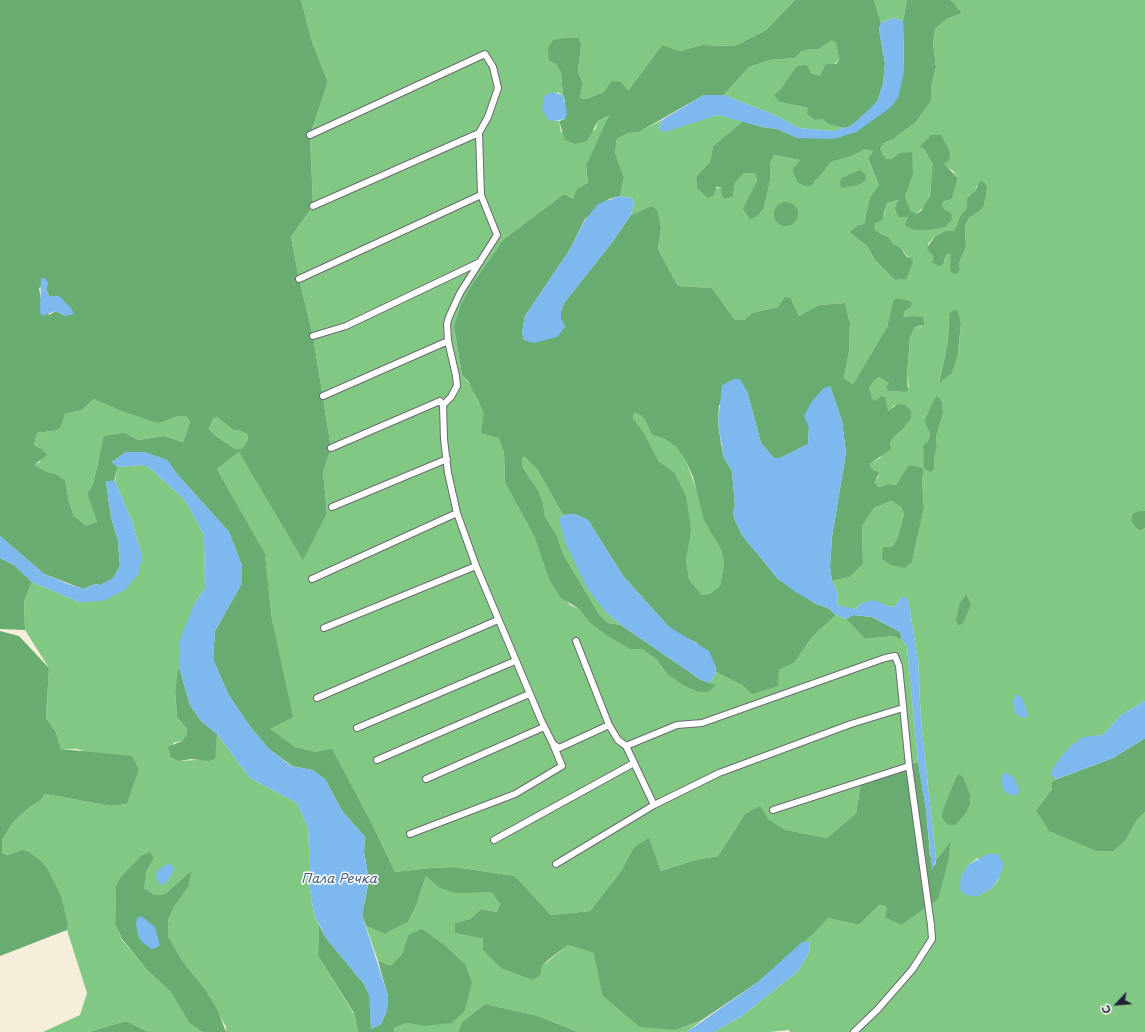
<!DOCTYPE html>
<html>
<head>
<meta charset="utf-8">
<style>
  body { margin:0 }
  #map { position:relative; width:1145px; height:1032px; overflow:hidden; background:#f4eedb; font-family:"Playpen Sans",sans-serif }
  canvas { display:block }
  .north { position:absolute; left:1097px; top:984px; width:40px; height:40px; -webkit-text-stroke:3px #fff; paint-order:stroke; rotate:244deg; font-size:11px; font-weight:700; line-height:16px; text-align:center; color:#22223b }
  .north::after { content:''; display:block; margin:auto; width:14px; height:18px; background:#22223b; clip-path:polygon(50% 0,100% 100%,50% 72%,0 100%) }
</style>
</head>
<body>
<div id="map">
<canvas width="1145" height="1032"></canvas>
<div class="north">С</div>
</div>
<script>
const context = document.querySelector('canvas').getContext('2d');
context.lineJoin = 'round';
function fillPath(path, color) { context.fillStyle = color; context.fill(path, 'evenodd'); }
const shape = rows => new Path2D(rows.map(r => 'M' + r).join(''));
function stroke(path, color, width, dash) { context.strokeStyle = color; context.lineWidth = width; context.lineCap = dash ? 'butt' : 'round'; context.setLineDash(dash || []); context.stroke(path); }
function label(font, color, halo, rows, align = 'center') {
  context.font = font + ' "Playpen Sans",sans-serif'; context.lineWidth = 3; context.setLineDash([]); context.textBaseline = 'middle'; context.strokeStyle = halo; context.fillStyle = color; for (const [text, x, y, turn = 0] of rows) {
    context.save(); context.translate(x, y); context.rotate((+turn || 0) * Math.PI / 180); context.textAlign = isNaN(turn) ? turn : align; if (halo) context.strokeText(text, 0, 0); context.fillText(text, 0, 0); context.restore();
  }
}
fillPath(shape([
  [301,0,795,0,766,30,735,46,702,45,680,51,662,45,628,91,604,92,586,99,580,98,583,83,578,72,581,46,556,64,561,71,563,95,557,92,554,121,559,121,561,132,595,130,598,121,610,116,586,165,588,183,573,199,564,194,504,239,454,327,462,375,472,387,477,400,499,437,504,453,505,483,534,536,548,577,570,605,579,609,589,622,630,649,642,649,656,659,667,674,715,685,708,683,713,679,716,672,742,685,752,694,779,670,794,663,813,636,836,615,846,619,865,639,893,636,902,640,907,646,918,762,861,783,856,813,827,838,786,830,768,819,745,814,718,856,695,860,661,871,649,839,634,847,621,871,590,911,551,915,515,876,455,867,430,868,395,872,376,832,316,752,294,747,269,729,277,651,272,620,265,555,217,469,239,452,246,461,327,513,323,472,331,448,313,336,299,279,291,237,313,206,310,135,328,82,312,42],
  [874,0,907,0,903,21,893,18,881,23],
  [951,0,1145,0,1145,511,1138,511,1131,521,1136,528,1140,531,1145,528,1145,701,1121,715,1103,735,1095,736,1052,775,1057,779,1052,781,1052,789,1036,810,1098,851,1114,851,1125,841,1137,820,1145,812,1145,1032,790,1032,789,1030,770,1032,714,1032,742,1016,798,971,809,952,810,942,802,942,828,918,859,925,879,905,885,906,901,925,949,843,936,860,921,721,918,661,910,610,907,598,902,597,894,607,888,606,874,601,862,603,854,609,846,608,837,605,838,593,832,581,850,577,863,564,862,526,874,508,891,501,901,507,904,514,897,539,892,547,883,547,912,562,924,508,922,481,924,468,912,465,908,467,896,485,888,484,879,487,875,483,879,476,875,470,871,468,870,464,880,458,893,438,902,430,895,405,888,411,871,399,869,388,872,381,879,377,889,383,889,391,903,392,909,387,907,374,910,337,915,327,923,326,911,316,902,317,904,312,911,307,902,300,896,298,893,301,887,327,853,384,844,378,849,351,850,323,845,303,819,305,799,316,791,298,778,307,752,313,744,320,735,320,712,288,678,286,658,249,661,228,651,206,631,215,634,203,632,198,620,196,624,177,615,153,617,139,628,133,639,132,662,120,658,129,694,122,718,115,743,121,713,146,710,162,696,177,697,187,701,191,722,187,722,195,724,199,733,197,735,183,744,173,755,172,757,181,752,192,764,208,770,181,770,164,774,155,801,160,792,170,798,183,804,186,816,181,819,174,831,162,852,156,864,148,873,151,868,160,879,185,870,197,864,224,858,225,849,232,867,246,875,260,895,280,905,279,913,263,900,247,893,244,883,234,874,230,874,224,884,215,887,203,899,200,898,204,908,217,905,223,914,230,945,210,942,204,945,201,952,199,958,178,952,170,947,168,944,164,924,149,933,165,934,172,928,203,916,214,911,211,905,197,913,175,899,153,891,159,886,159,880,149,884,143,893,139,916,122,931,101,931,87,936,67,933,43,935,29,947,19,962,13],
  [977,185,985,201,984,206,980,211,969,218,965,226,966,247,959,263,960,269,951,260,951,254,947,253,945,261,932,262,933,256,928,244,935,236,945,231,954,231,960,216,966,209,967,198,975,191],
  [949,314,961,323,958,353,939,382,948,341],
  [936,395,943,414,936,437,937,447,934,459,934,468,925,468,923,445,928,441,930,434,924,421],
  [978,858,999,879,992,888,978,896,962,874,968,865],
  [832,39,836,43,839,60,820,76,811,73,787,81,780,90,780,102,808,108,828,124,844,128,833,131,799,128,775,115,724,95,749,67,770,60,795,58,802,51,811,49,817,50],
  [94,399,158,422,178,416,186,416,190,422,183,442,164,436,138,440,125,433,99,457,93,484,87,494,97,522,86,527,74,516,69,502,65,480,56,474,47,472,33,465,40,462,42,449,34,445,37,433,53,431,65,414,82,410],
  [634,413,640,415,645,420,652,435,665,439,676,447,686,461,713,536,721,550,724,563,720,586,709,594,702,595,689,579,686,560,687,546,674,472,659,463,633,419],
  [217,417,233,430,239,430,247,434,248,440,242,449,235,449,216,436,209,429,213,419],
  [524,455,537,469,563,515,560,519,605,611,621,625,608,623,599,614,563,554,557,536,545,516,543,503,539,492,523,468,522,460],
  [144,465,151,469,185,500,204,535,205,588,194,605,175,690,177,717,187,729,186,735,182,741,173,743,179,761,214,759,217,734,250,778,297,803,308,828,310,868,309,883,314,914,319,925,318,956,354,1014,358,1032,226,1032,226,1027,205,989,183,962,168,936,168,922,174,907,189,886,190,872,165,894,155,895,144,888,143,881,146,872,154,858,128,871,116,886,115,924,122,940,147,970,171,992,189,1023,202,1032,148,1032,126,1021,89,1032,43,1032,80,1015,87,993,67,930,68,925,22,850,7,855,2,853,2,840,14,821,30,807,41,800,45,794,111,806,127,804,139,770,77,749,61,749,56,732,46,718,49,668,25,630,24,601,32,582,79,602,142,555,131,519,115,481,118,467],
  [426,876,438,887,493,892,500,904,497,912,481,909,470,919,455,923,455,933,483,939,493,959,501,968,542,966,568,945,595,953,602,995,676,1030,702,1020,687,1032,578,1032,538,1016,485,1004,462,1022,458,1032,395,1032,394,1028,407,1023,423,1026,464,963,447,947,422,930,408,935,402,954,391,967,378,961,366,926,385,934,408,922,416,906]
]), '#81c883');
fillPath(shape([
  [0,0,301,0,312,42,328,82,310,135,313,206,291,237,299,279,313,336,331,448,323,472,327,513,303,560,239,452,217,469,265,554,272,620,293,717,270,729,295,747,316,752,332,749,376,832,395,872,430,868,455,867,515,876,551,915,590,911,621,871,634,847,649,838,661,871,695,860,718,856,745,814,760,806,768,819,786,830,827,838,856,813,861,783,918,762,926,809,930,855,935,866,936,860,950,842,949,858,938,899,901,925,885,917,887,909,885,906,879,905,859,925,828,918,815,932,758,982,702,1020,676,1030,640,1027,602,995,594,953,568,945,548,960,542,966,540,975,533,980,501,968,483,950,483,939,455,933,455,923,470,919,481,909,497,912,500,904,492,892,455,893,438,887,426,876,416,906,408,922,385,934,366,926,362,915,369,880,364,852,365,837,342,811,325,779,312,770,292,766,269,749,251,728,228,694,213,659,215,631,242,583,242,566,229,532,177,474,167,460,144,452,126,452,112,462,118,467,114,481,106,481,111,517,118,541,120,566,113,578,101,585,95,584,83,589,44,574,0,536],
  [48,283,46,289,49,296,65,316,56,311,49,315,41,300,39,288],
  [94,399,122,411,158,423,178,416,186,416,190,422,183,442,164,436,138,440,125,433,104,436,93,484,87,494,97,522,86,526,74,516,69,502,65,480,56,474,47,472,34,465,47,455,42,449,34,445,37,433,53,431,60,428,65,414,82,410],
  [217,417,233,430,239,430,247,434,248,440,242,449,235,449,216,436,209,429,213,419],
  [795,0,874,0,881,23,879,30,885,63,883,84,877,102,862,117,851,126,844,128,828,124,822,119,815,120,807,114,808,108,780,102,774,95,780,90,797,66,807,65,811,73,820,76,826,64,836,64,839,60,836,43,832,40,817,50,811,49,802,51,795,58,770,60,749,67,724,95,704,95,639,132,628,133,617,139,615,153,624,177,620,196,609,199,585,219,569,251,525,316,522,333,524,340,565,327,561,320,561,311,564,303,613,241,631,215,651,206,657,210,661,228,658,249,678,286,712,288,735,320,744,320,752,313,778,307,785,297,791,298,799,316,819,305,845,303,850,323,849,351,844,378,853,384,887,327,893,301,896,298,910,301,912,303,911,307,904,312,903,317,911,316,923,317,924,325,915,327,910,337,907,374,908,391,903,392,889,391,886,387,889,383,879,377,873,381,869,388,872,399,876,401,881,396,885,397,888,411,898,404,905,405,911,411,911,418,902,430,893,438,890,443,891,449,870,464,871,468,879,473,875,483,879,487,888,484,896,485,908,466,912,465,924,468,923,445,928,441,930,434,924,421,936,395,942,402,943,414,936,437,937,447,934,459,934,468,931,472,924,468,922,481,924,508,912,562,905,568,891,565,882,559,883,547,892,547,897,539,904,514,901,507,891,501,874,508,862,526,863,564,850,577,832,581,830,567,832,537,846,452,842,421,830,386,809,428,808,444,780,458,774,458,761,443,747,391,719,405,718,423,721,444,724,458,732,471,735,506,733,511,734,518,742,535,778,579,816,604,828,608,836,615,813,636,794,663,779,670,778,686,752,694,742,685,716,672,715,665,697,643,679,634,668,626,623,576,588,520,575,514,563,515,537,469,524,456,522,460,523,468,539,492,543,503,545,516,557,536,563,554,599,614,608,623,621,625,701,680,716,685,708,692,699,692,685,686,667,674,656,659,642,649,630,649,608,636,589,622,579,609,560,597,548,577,534,536,505,483,504,453,499,438,481,433,484,413,468,381,462,375,454,327,460,307,470,288,504,239,564,194,573,199,577,189,588,183,586,165,609,116,598,121,587,141,575,144,565,140,559,121,565,119,565,101,563,95,561,72,556,64,549,60,548,48,553,40,565,38,579,38,581,46,578,72,583,83,580,98,586,99,604,92,612,81,621,82,628,91,662,45,680,51,702,45,735,46,766,30],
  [634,413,640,415,645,420,652,435,665,439,676,447,686,461,693,477,704,520,721,550,724,563,720,586,709,594,702,595,689,579,686,560,691,530,686,496,674,472,659,462,643,432,633,419],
  [907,0,951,0,962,13,947,19,935,29,933,43,936,67,931,87,931,101,916,122,893,139,884,143,880,149,886,159,891,159,899,153,912,152,913,175,905,197,911,211,916,214,921,211,930,196,933,165,924,149,920,146,931,135,941,135,950,152,949,160,944,164,958,178,952,199,945,201,942,204,945,210,951,213,952,219,945,227,929,230,914,230,906,226,905,223,908,217,899,217,895,209,898,200,887,203,882,220,874,224,875,230,889,238,893,244,900,247,907,257,912,259,913,263,906,279,895,280,875,260,867,246,849,232,858,225,864,224,870,197,879,185,868,159,873,151,864,149,852,156,831,162,811,186,804,186,798,183,795,177,792,170,800,160,774,155,770,164,770,181,764,208,757,216,750,219,743,209,757,181,755,173,744,173,735,183,733,197,724,199,722,195,721,187,716,187,714,195,708,198,697,188,696,177,710,162,713,146,743,121,762,127,777,129,798,138,856,132,904,72,903,21],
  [860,170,866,175,865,181,858,185,841,188,840,181,842,178],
  [980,181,985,183,987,187,984,206,980,211,969,218,965,226,966,247,959,263,960,269,958,273,953,274,950,269,951,254,947,254,943,264,939,266,932,262,933,256,927,248,935,236,945,231,954,231,960,216,966,209,967,198,975,191],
  '774 214a12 12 0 1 1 24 0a12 12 0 1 1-24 0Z',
  [954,310,957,310,961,323,958,353,952,373,939,383,948,341,949,314],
  [1138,511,1145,511,1145,528,1140,531,1136,528,1131,521,1133,514],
  [0,558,14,565,32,582,24,601,25,630,0,629],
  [966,594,971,604,963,624,958,625,956,620,959,605],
  [853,615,872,617,900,632,902,640,893,636,865,639,846,619],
  [0,631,19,636,49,668,46,718,56,732,61,749,132,756,139,770,127,804,111,806,45,794,41,800,30,807,14,821,2,840,2,853,7,855,22,850,29,852,43,863,48,870,61,896,68,925,67,930,0,956],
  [179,667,190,705,201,721,217,734,215,759,209,761,191,759,179,761,171,757,168,747,182,741,186,735,187,729,177,717,175,690],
  [1145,738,1145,812,1137,820,1125,841,1114,851,1097,851,1049,831,1036,810,1052,789,1052,781,1113,758],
  [959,774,963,777,970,795,970,804,966,813,955,825,948,825,942,818,943,810,956,778],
  [150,852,154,858,146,872,144,888,155,895,165,894,191,871,189,886,174,907,168,921,168,936,183,962,205,989,218,1011,226,1032,202,1032,189,1023,171,992,147,970,122,939,115,924,116,886,121,877,141,856],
  [319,925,326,938,364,984,370,996,371,1029,381,1024,387,1010,388,996,378,961,391,966,402,954,408,935,422,929,447,947,465,964,472,983,465,1010,452,1023,423,1026,407,1023,394,1028,395,1032,358,1032,354,1013,318,956],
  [485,1004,538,1016,578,1032,458,1032,462,1022],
  [126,1021,148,1032,89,1032]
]), '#68ac71');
fillPath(shape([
  [893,18,903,21,904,72,898,98,890,108,856,132,834,139,798,138,777,129,762,127,718,115,665,132,658,129,662,120,704,95,724,95,775,115,799,128,833,131,851,126,877,102,883,84,885,63,879,30,881,23],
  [551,92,563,95,567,113,565,119,554,121,548,120,542,108,544,96],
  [620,196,632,198,634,204,631,215,613,241,564,303,561,311,561,320,565,327,557,337,534,343,524,340,522,333,525,316,569,251,585,220,598,204],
  [41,278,45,278,48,283,46,289,49,296,59,296,71,308,74,314,65,316,56,311,42,316,40,312],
  [734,379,740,379,747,391,761,443,774,458,780,458,808,444,809,428,804,416,812,401,824,388,830,386,842,421,846,452,832,537,830,567,832,581,838,593,837,605,854,609,862,603,874,600,888,606,894,607,902,597,907,597,910,610,918,661,921,721,936,860,932,871,926,810,918,762,907,646,902,640,900,632,872,617,853,615,846,619,836,615,828,608,816,604,794,591,778,579,742,535,734,518,733,511,735,506,732,471,724,458,718,423,722,385],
  [126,452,144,452,167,460,177,474,229,532,242,566,242,583,215,631,213,659,228,694,251,728,269,749,291,766,312,770,325,779,342,811,365,837,364,852,369,880,362,915,388,996,387,1010,381,1024,371,1029,369,996,364,984,326,938,314,914,309,883,310,868,308,828,297,803,250,778,217,734,201,721,190,705,179,667,180,639,194,605,205,588,204,535,185,500,151,469,143,465,118,467,112,462],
  [106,481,115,481,131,519,142,555,139,573,125,590,103,601,79,602,32,582,14,565,0,558,0,536,44,574,68,584,83,589,95,584,101,585,113,578,120,566,118,541,111,517],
  [575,514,588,520,623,576,668,626,709,651,715,665,716,672,713,679,708,683,701,680,621,625,605,611,587,588,565,542,559,519,563,515],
  [1017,694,1022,698,1028,714,1027,717,1023,718,1015,714,1013,702,1015,696],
  [1145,701,1145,738,1113,758,1057,779,1051,775,1052,770,1059,759,1071,746,1083,737,1103,735,1121,715],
  [1006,772,1014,778,1020,791,1016,796,1006,793,1002,787,1001,780,1003,774],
  [988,854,998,854,1004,865,999,878,992,888,978,896,970,896,961,892,960,882,962,874,968,865],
  [167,864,172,865,174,869,168,881,162,885,158,883,156,874,158,870],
  [141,916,155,927,160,945,156,948,151,949,141,941,138,936,136,923,137,918],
  [802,942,810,942,809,952,798,971,742,1016,714,1032,687,1032,758,982]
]), '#7db8ef');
const street = shape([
  [310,135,485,54,493,67,498,88,488,117,479,133,481,195,497,235,460,293,449,317,447,324,448,341,456,376,457,386,451,397,443,405],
  [313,206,479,133],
  [299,279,481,195],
  [313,336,346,326,480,262],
  [323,396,448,341],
  [331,448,440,401,443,405,444,439,448,473,457,513,476,566,541,720,553,744,559,748,609,725,618,740,626,746,677,725,702,723,885,658,895,656,899,666,909,766,931,925,932,939,912,970,877,1010,854,1032],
  [332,507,447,459],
  [312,579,457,513],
  [324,628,476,566],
  [576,641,609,725],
  [317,698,498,620],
  [357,728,515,661],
  [626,746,654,805],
  [377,760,529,694],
  [426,779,544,727],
  [773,810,909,766],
  [410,834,515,794,562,766,553,744],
  [494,840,634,763],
  [556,864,654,805,719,773,851,724,903,708]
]);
stroke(street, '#6c6973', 8);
stroke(street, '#fff', 6);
label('italic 13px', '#465e83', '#fff', [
  ["Пала Речка",339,879]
]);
</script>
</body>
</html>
